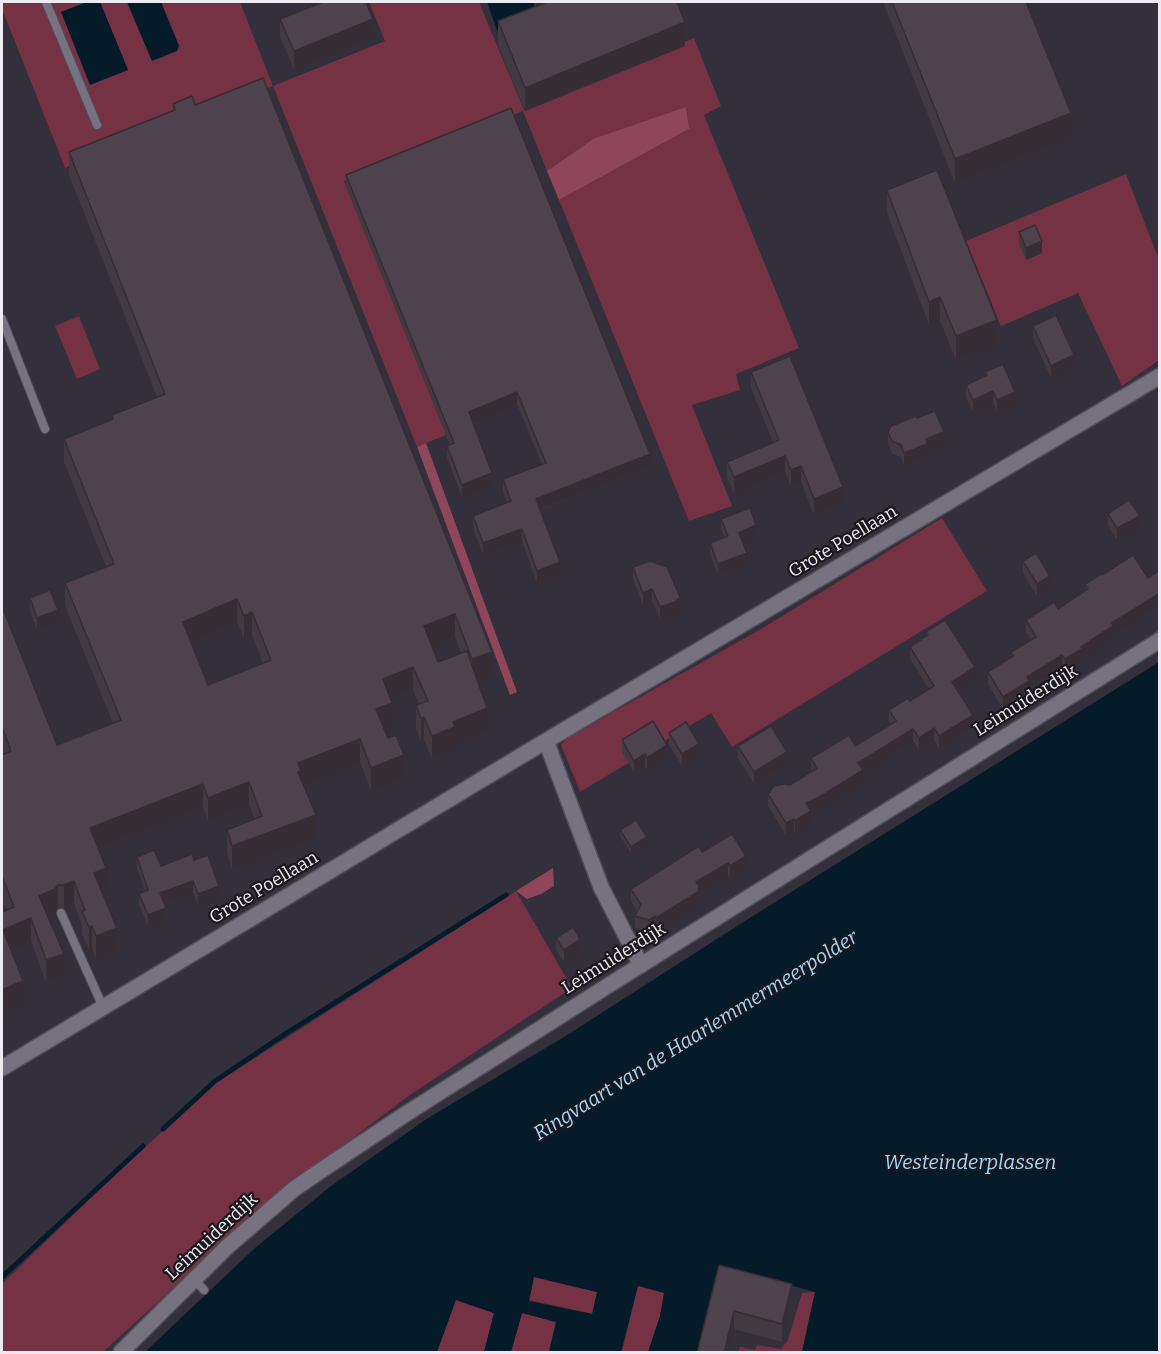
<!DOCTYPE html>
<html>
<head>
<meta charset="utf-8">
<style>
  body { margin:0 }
  #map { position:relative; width:1161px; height:1354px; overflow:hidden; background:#332f3b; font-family:Bitter,serif }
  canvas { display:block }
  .frame { position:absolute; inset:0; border:3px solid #edeaf2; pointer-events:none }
</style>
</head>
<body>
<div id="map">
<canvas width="1161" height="1354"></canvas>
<div class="frame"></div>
</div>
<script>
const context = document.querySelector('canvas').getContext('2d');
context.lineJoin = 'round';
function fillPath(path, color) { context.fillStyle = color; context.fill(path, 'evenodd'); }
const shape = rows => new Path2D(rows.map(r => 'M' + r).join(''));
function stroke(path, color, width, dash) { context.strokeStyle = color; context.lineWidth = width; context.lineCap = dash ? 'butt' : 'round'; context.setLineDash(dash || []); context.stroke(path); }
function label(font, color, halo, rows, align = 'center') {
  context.font = font + ' Bitter,serif'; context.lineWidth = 4.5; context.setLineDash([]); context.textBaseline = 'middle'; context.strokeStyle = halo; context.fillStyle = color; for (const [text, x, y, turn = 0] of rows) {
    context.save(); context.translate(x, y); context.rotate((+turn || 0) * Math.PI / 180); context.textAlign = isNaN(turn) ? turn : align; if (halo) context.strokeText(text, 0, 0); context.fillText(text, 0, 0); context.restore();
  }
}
fillPath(shape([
  [2,2,87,2,61,12,128,70,100,2,127,2,152,61,179,46,161,2,240,2,273,86,385,41,369,2,479,2,524,110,694,38,721,106,704,115,799,348,736,374,740,390,692,405,732,506,689,521,559,200,689,129,593,139,547,171,523,111,344,181,448,434,417,447,273,86,65,168,2,9],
  [1126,174,1159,260,1159,360,1122,386,1078,293,1001,326,966,241],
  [79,316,100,369,77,379,55,326],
  [942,518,987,591,732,747,711,713,580,792,561,745,567,738,761,629],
  [516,891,572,988,410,1095,301,1177,251,1217,103,1352,2,1352,2,1284,109,1180,201,1096,216,1083],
  [534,1277,597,1292,593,1314,529,1300],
  [638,1285,665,1293,660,1316,648,1352,622,1352],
  [815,1292,802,1352,738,1352,740,1347,755,1350,757,1345,781,1349,788,1340,802,1293],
  [455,1300,494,1313,484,1352,436,1352],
  [522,1313,556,1322,549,1352,511,1352]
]), '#743244');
fillPath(shape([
  [686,107,689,129,559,200,547,171,593,139],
  [426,443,517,692,510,695,417,447],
  [553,868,554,886,541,894,527,899,516,891]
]), '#90465a');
fillPath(shape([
  [87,2,100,2,128,70,90,85,61,12],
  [127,2,161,2,179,46,177,51,152,61],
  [487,2,533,2,540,18,498,33],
  [1159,662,1159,1352,802,1352,815,1292,723,1267,699,1352,648,1352,660,1316,664,1293,638,1286,621,1352,549,1352,556,1322,522,1313,511,1352,484,1352,494,1313,456,1300,437,1352,145,1352,255,1248,331,1186,428,1118,564,1037,745,921],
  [534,1277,597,1292,592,1314,529,1301]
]), '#051b2a');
stroke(shape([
  [163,1129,215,1081,285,1034,506,895],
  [2,1277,143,1146]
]), '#051b2a', 5);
const service = shape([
  [46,2,97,125],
  [2,319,45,429],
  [61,913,103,1007],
  [194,1279,204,1290]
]);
const minor = shape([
  [546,741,601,887,641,965],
  [2,1068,546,741,1160,376]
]);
const tertiary = shape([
  [121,1352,227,1247,294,1189,323,1169,404,1115,628,973,1160,640]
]);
stroke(service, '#524e58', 10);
stroke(minor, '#524e58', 18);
stroke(tertiary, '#524e58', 18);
stroke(service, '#777280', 8);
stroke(minor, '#777280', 15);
stroke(tertiary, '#777280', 15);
fillPath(shape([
  [883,2,1026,2,1071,137,955,183],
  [280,19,373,37,294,69,280,37],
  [498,21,685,46,525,111,498,45],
  [173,104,195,105,492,675,477,680,487,731,455,744,455,750,432,759,424,740,421,741,416,728,416,705,419,704,413,690,391,699,392,726,384,729,404,778,371,791,360,762,303,784,316,838,232,869,227,853,227,830,255,819,249,805,208,821,203,807,98,848,106,891,102,893,117,951,96,959,92,949,89,950,82,934,82,925,74,904,64,908,58,908,55,912,47,915,64,977,46,983,31,941,10,949,23,1004,2,1013,6,910,2,899,2,755,3,754,2,750,2,606,57,745,113,723,65,606,65,583,106,567,64,462,64,439,112,420,112,415,157,397,69,175,69,152,173,111],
  [237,622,244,639,252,635,263,663,208,685,191,642],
  [455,637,461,653,438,662,431,646],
  [346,175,650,466,540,510,560,574,537,583,522,541,483,555,473,528,473,516,507,503,503,492,503,479,542,465,517,404,473,422,492,485,462,497,447,458,447,446,450,445,346,187],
  [887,190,997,343,956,360,940,321,929,325,887,213],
  [1019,232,1042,253,1026,260,1019,244],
  [1033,326,1074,367,1051,378,1033,338],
  [751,372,843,503,814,515,801,482,791,486,785,472,734,493,727,478,727,462,773,442,751,388],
  [985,372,1015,404,997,412,993,403,973,412,966,397,966,385,985,376],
  [917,418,944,445,927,451,927,456,904,465,901,457,892,454,888,444,888,432],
  [1108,514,1140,528,1117,540,1108,526],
  [721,519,756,536,743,542,747,564,718,575,710,554,710,543,724,537,721,530],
  [1023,561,1050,588,1037,596,1023,573],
  [633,567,680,609,675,614,660,619,652,601,643,605,633,579],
  [1160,570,1160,605,1113,634,1113,638,1082,658,1082,661,1065,671,1062,667,1029,688,1029,693,1003,709,988,684,988,672,1011,657,1011,652,1031,640,1026,632,1026,620,1058,609,1085,591,1085,584,1102,575,1148,578],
  [30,598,58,622,37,630,30,610],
  [926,632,975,679,958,690,973,727,939,748,934,740,919,750,913,741,863,772,863,782,818,810,811,813,811,823,795,833,794,831,786,835,768,806,768,794,790,785,811,772,811,758,855,746,890,724,889,722,889,710,910,701,929,689,910,659,910,647,926,636],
  [669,733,699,756,682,766,669,745],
  [622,740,667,757,647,770,645,767,634,773,622,752],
  [738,746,787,764,754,784,738,758],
  [620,830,647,843,631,853,620,836],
  [702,852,746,868,730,878,728,875,699,893,698,904,656,930,655,928,649,932,635,928,635,916,637,912,631,901,631,889],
  [137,857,161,866,194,860,219,897,198,905,193,892,164,902,166,919,148,926,139,905,139,894,145,891,137,868],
  [556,938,580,951,564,962,556,950],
  [719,1265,792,1302,782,1342,734,1329,728,1353,697,1353]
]), '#433941');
fillPath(shape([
  [373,19,373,37,294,69,294,51],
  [685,22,685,46,525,111,525,88],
  [1071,113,1071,137,955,183,955,159],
  [1042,241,1042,253,1026,260,1026,248],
  [940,297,940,321,929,325,929,302],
  [997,320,997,343,956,360,956,336],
  [1074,355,1074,367,1051,378,1051,366],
  [993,391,993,403,973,412,973,400],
  [517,392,517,404,469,424,469,412],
  [1015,392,1015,404,997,412,997,400],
  [944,432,944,445,927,451,927,456,904,465,904,453,926,439],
  [650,454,650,466,536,511,536,499],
  [785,456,785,472,734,493,734,477],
  [801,466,801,482,791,486,791,470],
  [492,473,492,485,462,497,462,485],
  [843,487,843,503,814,515,814,499],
  [1140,516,1140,528,1117,540,1117,528],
  [756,525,756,536,739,544,739,533],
  [522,529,522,541,483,555,483,543],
  [747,553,747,564,718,575,718,564],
  [560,562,560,574,537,583,537,571],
  [1050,576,1050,588,1037,596,1037,584],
  [652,589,652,601,643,605,643,593],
  [1160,593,1160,605,1113,634,1113,638,1082,658,1082,661,1065,671,1065,659,1112,623],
  [680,597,680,609,675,614,660,619,660,607],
  [237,599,237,622,183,645,183,622],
  [58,610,58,622,37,630,37,618],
  [252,612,252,635,244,639,244,616],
  [455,614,455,637,424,649,424,626],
  [492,652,492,675,472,682,472,659],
  [1062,655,1062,667,1029,688,1029,693,1003,709,1003,697,1027,677],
  [413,667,413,690,383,702,383,679],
  [975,667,975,679,952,694,952,682],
  [392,703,392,726,376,732,376,709],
  [487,708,487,731,455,744,455,750,432,759,432,736,453,722],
  [973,715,973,727,939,748,939,736],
  [424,717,424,740,421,741,421,718],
  [934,728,934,740,919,750,919,738],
  [913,729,913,741,863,772,863,782,818,810,811,813,811,823,795,833,795,821,806,803,858,763],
  [360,739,360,762,301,785,301,794,298,763],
  [699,744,699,756,682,766,682,754],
  [667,745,667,757,647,770,647,758],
  [787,752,787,764,754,784,754,772],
  [645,754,645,767,634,773,634,761],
  [404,755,404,778,371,791,371,768],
  [249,782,249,805,208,821,208,798],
  [203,784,203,807,90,851,90,828],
  [316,815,316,838,232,869,232,846],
  [794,819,794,831,786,835,786,823],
  [647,837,647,843,631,853,631,847],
  [746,856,746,868,730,878,730,866],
  [728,863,728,875,699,893,698,904,656,930,656,918,696,882],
  [106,868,106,891,94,896,94,873],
  [74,881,74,904,64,908,64,885],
  [193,881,193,892,160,904,160,893],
  [58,885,58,908,55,912,39,919,39,896],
  [219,886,219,897,198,905,198,894],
  [166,908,166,919,148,926,148,915],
  [655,916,655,928,649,932,649,920],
  [31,918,31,941,3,953,3,930],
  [92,926,92,949,89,950,89,927],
  [117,928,117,951,96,959,96,936],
  [580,939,580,951,564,962,564,950],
  [64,954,64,977,46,983,46,960],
  [23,981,23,1004,2,1013,2,990],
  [792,1284,792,1302,782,1342,782,1324],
  [734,1311,734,1329,728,1353,724,1353]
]), '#372e35');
const building = shape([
  [323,2,366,2,373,19,294,51,280,19,323,2],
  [547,2,677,2,685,22,525,88,498,21,547,2],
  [892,2,1026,2,1071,113,955,159,892,2],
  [263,78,492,652,472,659,455,614,424,626,438,662,467,651,487,708,453,722,455,727,432,736,424,717,421,718,416,705,428,701,413,667,383,679,392,703,376,709,388,738,396,735,404,755,371,768,360,739,298,763,301,771,298,772,316,815,232,846,227,830,262,816,249,782,208,798,203,784,90,828,106,868,94,873,117,928,96,936,92,926,89,927,82,911,85,910,74,881,64,885,58,885,55,889,39,896,64,954,46,960,31,918,3,930,23,981,2,990,2,912,14,907,2,876,2,755,11,751,2,727,2,606,57,745,121,720,65,583,114,564,64,439,113,419,112,415,165,394,69,152,175,110,173,104,192,96,195,105,263,78],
  [237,599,244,616,252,612,271,660,208,685,183,622,237,599],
  [511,108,650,454,536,499,560,562,537,571,522,529,483,543,473,516,511,501,503,479,546,463,517,392,469,412,492,473,462,485,447,446,454,443,346,175,511,108],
  [937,170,997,320,956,336,940,297,929,302,887,190,937,170],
  [1035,225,1042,241,1026,248,1019,232,1035,225],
  [1056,315,1074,355,1051,366,1033,326,1056,315],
  [790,356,843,487,814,499,801,466,791,470,785,456,734,477,727,462,779,440,751,372,790,356],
  [1003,364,1015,392,997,400,993,391,973,400,966,385,987,375,985,372,1003,364],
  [935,411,944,432,926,439,927,444,904,453,901,445,892,441,888,432,891,426,916,416,917,418,935,411],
  [1129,500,1140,516,1117,528,1108,514,1129,500],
  [750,508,756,525,739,533,747,553,718,564,710,543,728,536,721,519,750,508],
  [1036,553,1050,576,1037,584,1023,561,1036,553],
  [1133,555,1148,578,1160,570,1160,593,1112,623,1113,626,1081,647,1082,649,1065,659,1062,655,1027,677,1029,681,1003,697,988,672,1013,656,1011,652,1036,637,1026,620,1054,602,1058,609,1088,589,1085,584,1101,574,1102,575,1133,555],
  [650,561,667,567,680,597,675,602,660,607,652,589,643,593,633,567,650,561],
  [50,590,58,610,37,618,30,598,50,590],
  [945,620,975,667,952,682,973,715,939,736,934,728,919,738,913,729,858,763,863,770,818,798,806,803,811,811,795,821,794,819,786,823,768,794,774,786,784,784,790,785,817,768,811,758,849,735,855,746,896,721,889,710,908,698,910,701,934,686,910,647,928,635,926,632,945,620],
  [653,721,667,745,647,758,645,754,634,761,622,740,653,721],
  [686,722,699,744,682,754,669,733,686,722],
  [771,726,787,752,754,772,738,746,771,726],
  [636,820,647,837,631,847,620,830,636,820],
  [732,834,746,856,730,866,728,863,696,882,699,886,698,892,656,918,655,916,649,920,635,916,641,905,631,889,699,846,702,852,732,834],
  [154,850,161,866,192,854,194,860,208,855,219,886,198,894,193,881,160,893,166,908,148,915,139,894,148,890,137,857,154,850],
  [573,927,580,939,564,950,556,938,573,927],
  [719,1265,792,1284,782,1324,734,1311,724,1353,697,1353,719,1265]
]);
fillPath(building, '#4e424c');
stroke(building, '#372e35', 1.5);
label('18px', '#edeaf2', '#1a181d', [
  ["Grote Poellaan",843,542,-31],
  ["Leimuiderdijk",1026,701,-32],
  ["Grote Poellaan",264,888,-31],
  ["Leimuiderdijk",614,959,-32],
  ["Leimuiderdijk",212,1237,-43]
]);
label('italic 20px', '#a0d7fe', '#1a181d', [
  ["Ringvaart van de Haarlemmermeerpolder",696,1036,-32],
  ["Westeinderplassen",970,1163]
]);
</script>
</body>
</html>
